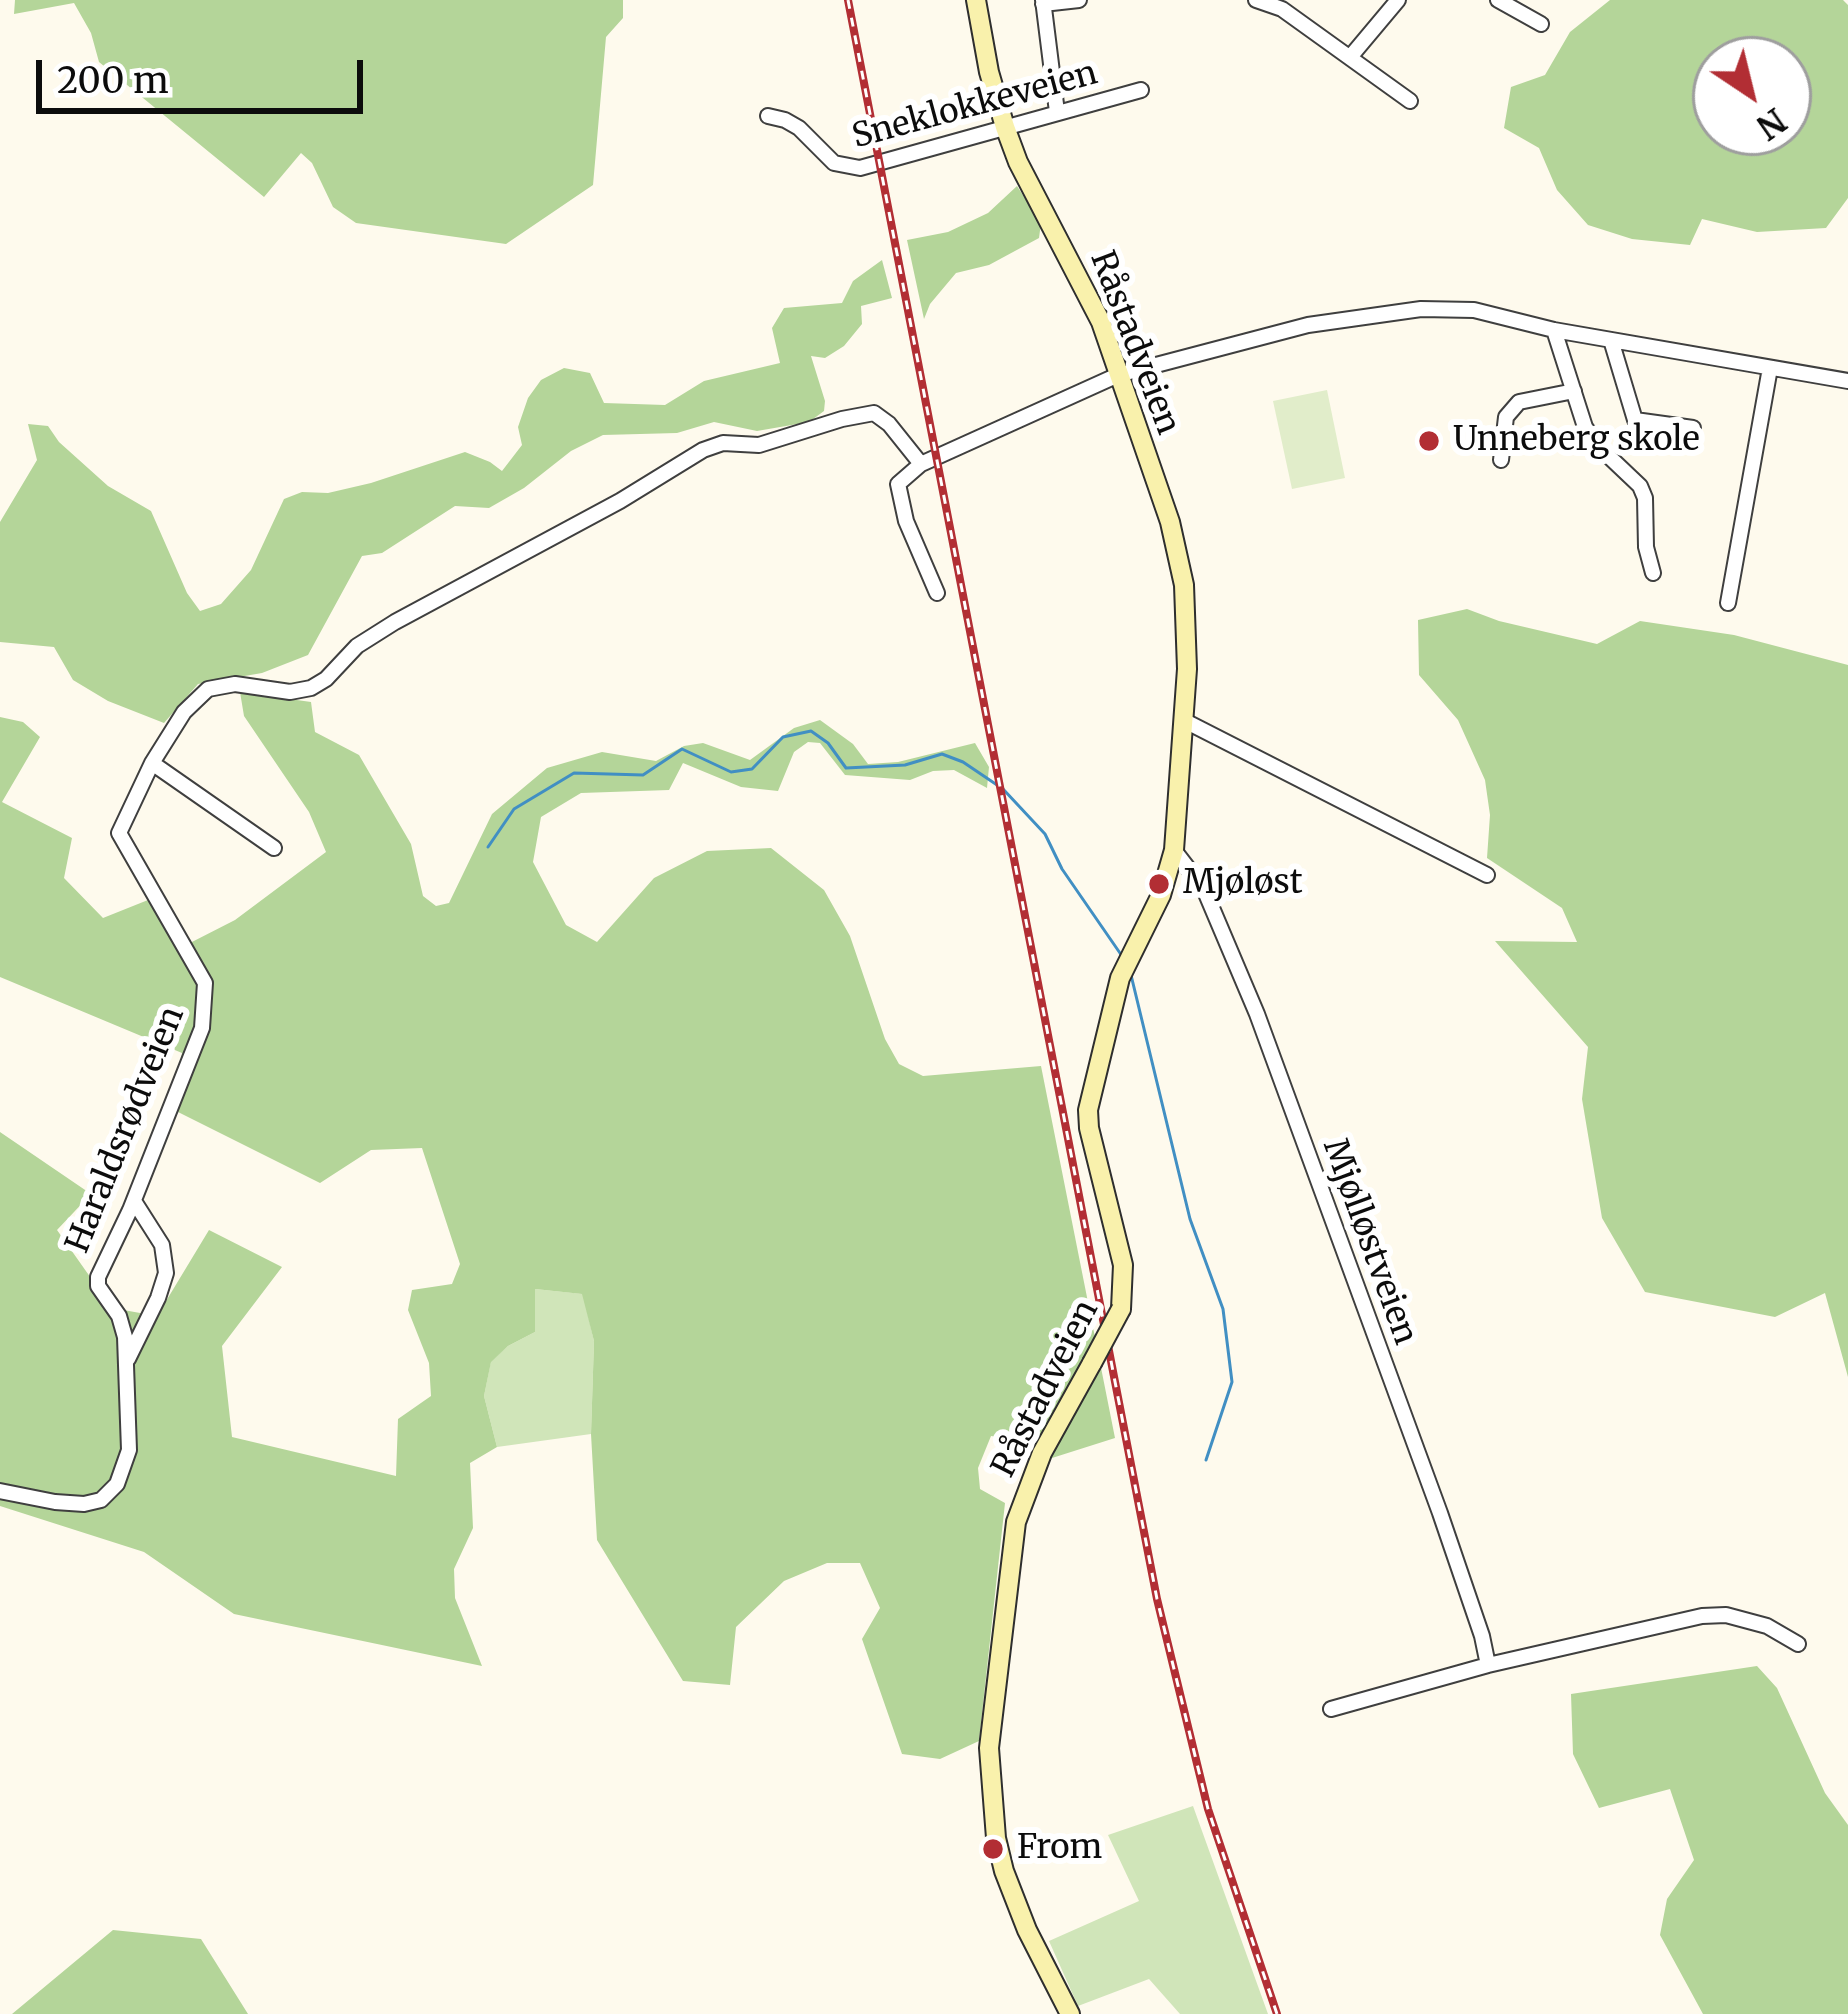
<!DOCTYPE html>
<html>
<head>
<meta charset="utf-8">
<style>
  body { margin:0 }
  #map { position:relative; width:1848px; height:2014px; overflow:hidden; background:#fefaed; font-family:Merriweather,serif }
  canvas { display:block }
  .north { position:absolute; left:1692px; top:36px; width:120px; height:120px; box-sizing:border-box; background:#fff; border:3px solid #9e9e9e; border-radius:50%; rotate:145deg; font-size:33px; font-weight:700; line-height:48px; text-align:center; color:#0c0c0c }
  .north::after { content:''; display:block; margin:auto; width:42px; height:54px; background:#b22e34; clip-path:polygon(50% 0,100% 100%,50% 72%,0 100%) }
  .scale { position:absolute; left:36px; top:60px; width:327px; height:54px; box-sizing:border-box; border:6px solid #0c0c0c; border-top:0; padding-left:15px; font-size:36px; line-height:42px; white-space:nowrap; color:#0c0c0c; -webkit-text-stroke:9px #fff; paint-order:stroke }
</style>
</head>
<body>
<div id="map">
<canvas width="1848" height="2014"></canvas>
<div class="north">N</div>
<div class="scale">200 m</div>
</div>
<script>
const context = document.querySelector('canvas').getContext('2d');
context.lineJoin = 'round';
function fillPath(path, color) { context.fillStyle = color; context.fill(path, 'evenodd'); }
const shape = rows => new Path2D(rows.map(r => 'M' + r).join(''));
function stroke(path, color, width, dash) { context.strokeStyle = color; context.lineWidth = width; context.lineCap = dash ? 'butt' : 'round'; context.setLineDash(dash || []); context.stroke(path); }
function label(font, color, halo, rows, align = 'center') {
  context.font = font + ' Merriweather,serif'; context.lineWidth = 12; context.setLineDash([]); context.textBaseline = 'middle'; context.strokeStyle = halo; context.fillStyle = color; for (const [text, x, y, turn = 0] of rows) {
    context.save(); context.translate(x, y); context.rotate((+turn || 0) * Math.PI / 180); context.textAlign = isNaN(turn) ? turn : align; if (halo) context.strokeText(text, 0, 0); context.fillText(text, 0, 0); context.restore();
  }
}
fillPath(shape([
  [535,1289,583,1294,594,1341,591,1434,497,1447,484,1396,491,1361,508,1346,535,1332],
  [1193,1806,1268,2014,1180,2014,1149,1979,1078,2006,1049,1941,1139,1901,1108,1835]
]), '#d0e5b9');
fillPath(shape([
  [15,0,623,0,623,18,606,37,593,185,506,244,356,223,333,207,312,163,301,153,264,197,99,62,91,33,74,3,14,14],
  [1610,0,1843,0,1848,5,1848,198,1826,228,1757,232,1702,219,1690,245,1632,239,1588,225,1557,190,1539,148,1504,128,1511,87,1545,75,1570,32],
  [1716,60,1788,60,1788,132,1716,132],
  [1017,186,1041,223,1039,238,989,265,956,273,930,304,924,319,907,240,948,232,988,213],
  [882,260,892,298,861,306,862,324,844,346,825,358,811,356,825,401,824,411,809,422,757,431,714,422,677,433,603,435,571,451,524,488,489,508,455,506,382,553,362,556,308,655,262,673,198,684,164,723,108,701,73,680,54,647,0,642,0,522,37,460,28,424,48,426,59,442,108,486,151,511,187,593,200,611,221,604,251,570,284,499,302,492,328,493,371,483,465,452,490,462,502,471,522,445,518,427,528,398,541,380,564,368,590,373,604,403,665,405,704,381,780,363,772,328,784,308,842,303,853,281],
  [1467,609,1499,621,1597,644,1640,621,1734,635,1848,665,1848,1377,1825,1293,1775,1317,1645,1292,1602,1218,1582,1099,1588,1047,1495,941,1577,942,1562,908,1487,858,1490,815,1485,780,1458,720,1419,675,1418,620],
  [240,692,311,702,315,732,359,755,411,844,423,896,436,906,449,903,492,814,547,768,602,752,656,761,684,746,703,743,750,760,794,728,820,720,853,744,868,764,898,762,975,743,989,767,987,788,954,770,933,771,910,780,845,775,820,743,808,742,794,752,778,791,741,787,683,763,669,790,581,793,541,817,533,862,566,925,597,942,654,878,707,851,771,848,824,890,850,936,885,1039,899,1064,923,1076,1041,1066,1115,1438,1052,1458,1036,1442,991,1436,978,1468,980,1489,1005,1503,979,1741,940,1759,902,1754,862,1639,880,1608,860,1563,827,1563,784,1581,736,1627,730,1685,683,1681,597,1540,591,1434,594,1341,582,1294,535,1289,535,1332,508,1346,491,1362,484,1396,497,1447,470,1463,473,1528,454,1569,455,1598,482,1666,234,1614,144,1552,0,1506,0,1132,91,1194,57,1230,112,1308,157,1316,209,1230,282,1267,222,1346,232,1437,396,1476,398,1419,431,1396,429,1363,408,1310,412,1290,452,1284,460,1264,422,1148,371,1150,320,1183,172,1109,182,1053,0,977,0,717,23,722,40,737,2,802,72,838,64,878,103,918,148,900,188,944,235,920,326,852,309,812,244,716],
  [1757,1666,1777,1688,1825,1793,1848,1825,1848,2014,1703,2014,1660,1935,1667,1899,1694,1860,1670,1789,1599,1808,1573,1754,1571,1694],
  [113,1930,201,1939,248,2014,12,2014]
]), '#b4d599');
fillPath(shape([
  [1327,390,1345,478,1292,489,1273,401]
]), '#e1edca');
stroke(shape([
  [488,847,514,809,574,773,643,775,682,749,731,772,752,769,783,737,811,731,828,743,846,768,905,765,942,754,963,762,1003,789,1045,834,1062,869,1122,956],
  [1131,975,1190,1219,1223,1309,1232,1382,1206,1460]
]), '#418fc3', 3);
const minor = shape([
  [1043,0,1057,112],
  [1256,0,1282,9,1410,101],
  [1498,0,1541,24],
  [1043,4,1079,0],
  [1351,56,1398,0],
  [768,116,785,120,799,128,834,163,860,168,1141,90],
  [1554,330,1585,427,1600,448,1640,486,1645,498,1646,547,1653,573],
  [1611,340,1635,420,1693,428],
  [1501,460,1506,417,1519,402,1574,391],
  [921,464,898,484,906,521,937,593],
  [1728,603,1770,368],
  [1183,720,1487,875],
  [152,763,274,848],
  [1174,850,1204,889,1257,1014,1440,1513,1482,1636,1488,1665],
  [128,1359,158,1298,166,1273,162,1245,134,1201],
  [0,1491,55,1502,84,1504,101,1500,117,1484,129,1450,125,1337,119,1316,98,1286,98,1277,130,1210,202,1028,205,983,119,833,152,763,184,712,208,689,235,684,290,692,311,688,326,679,357,646,395,622,620,501,703,450,723,443,759,445,842,419,874,413,889,424,921,464,1118,375,1308,325,1421,309,1474,310,1554,330,1848,381],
  [1331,1709,1488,1665,1702,1616,1726,1615,1767,1626,1798,1644]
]);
const secondary = shape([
  [976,0,989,72,1005,127,1018,162,1101,322,1170,522,1184,585,1187,669,1174,850,1161,895,1120,978,1088,1110,1089,1128,1123,1265,1121,1309],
  [1070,2014,1027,1930,1004,1871,996,1838,989,1748,1016,1522,1042,1453,1092,1363]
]);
stroke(minor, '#3f3f3f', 18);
stroke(secondary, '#2e2e2e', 22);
stroke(minor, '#fff', 14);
stroke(secondary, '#f9f1ac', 18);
const rail = shape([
  [848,0,1157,1599,1208,1809,1277,2014]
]);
stroke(rail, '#b22e34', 8);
stroke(rail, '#fff', 3, [9]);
const secondaryBridge = shape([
  [1092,1363,1121,1309]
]);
stroke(secondaryBridge, '#2e2e2e', 22, []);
stroke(secondaryBridge, '#f9f1ac', 18);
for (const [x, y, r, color] of [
  [1429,441,12,"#b22e34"],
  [1159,884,12,"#b22e34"],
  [993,1849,12,"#b22e34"]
]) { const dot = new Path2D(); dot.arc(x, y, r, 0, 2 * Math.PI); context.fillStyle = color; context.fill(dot); stroke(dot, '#fff', 4.5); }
label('33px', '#0c0c0c', '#fff', [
  ["Sneklokkeveien",975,106,-15],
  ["Råstadveien",1134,343,69],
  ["Haraldsrødveien",126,1130,-68],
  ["Mjølløstveien",1369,1242,70],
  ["Råstadveien",1046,1389,-63]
]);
label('33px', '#0c0c0c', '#fff', [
  ["Unneberg skole",1453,441],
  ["Mjøløst",1183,884],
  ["From",1017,1849]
], 'left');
</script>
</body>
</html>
